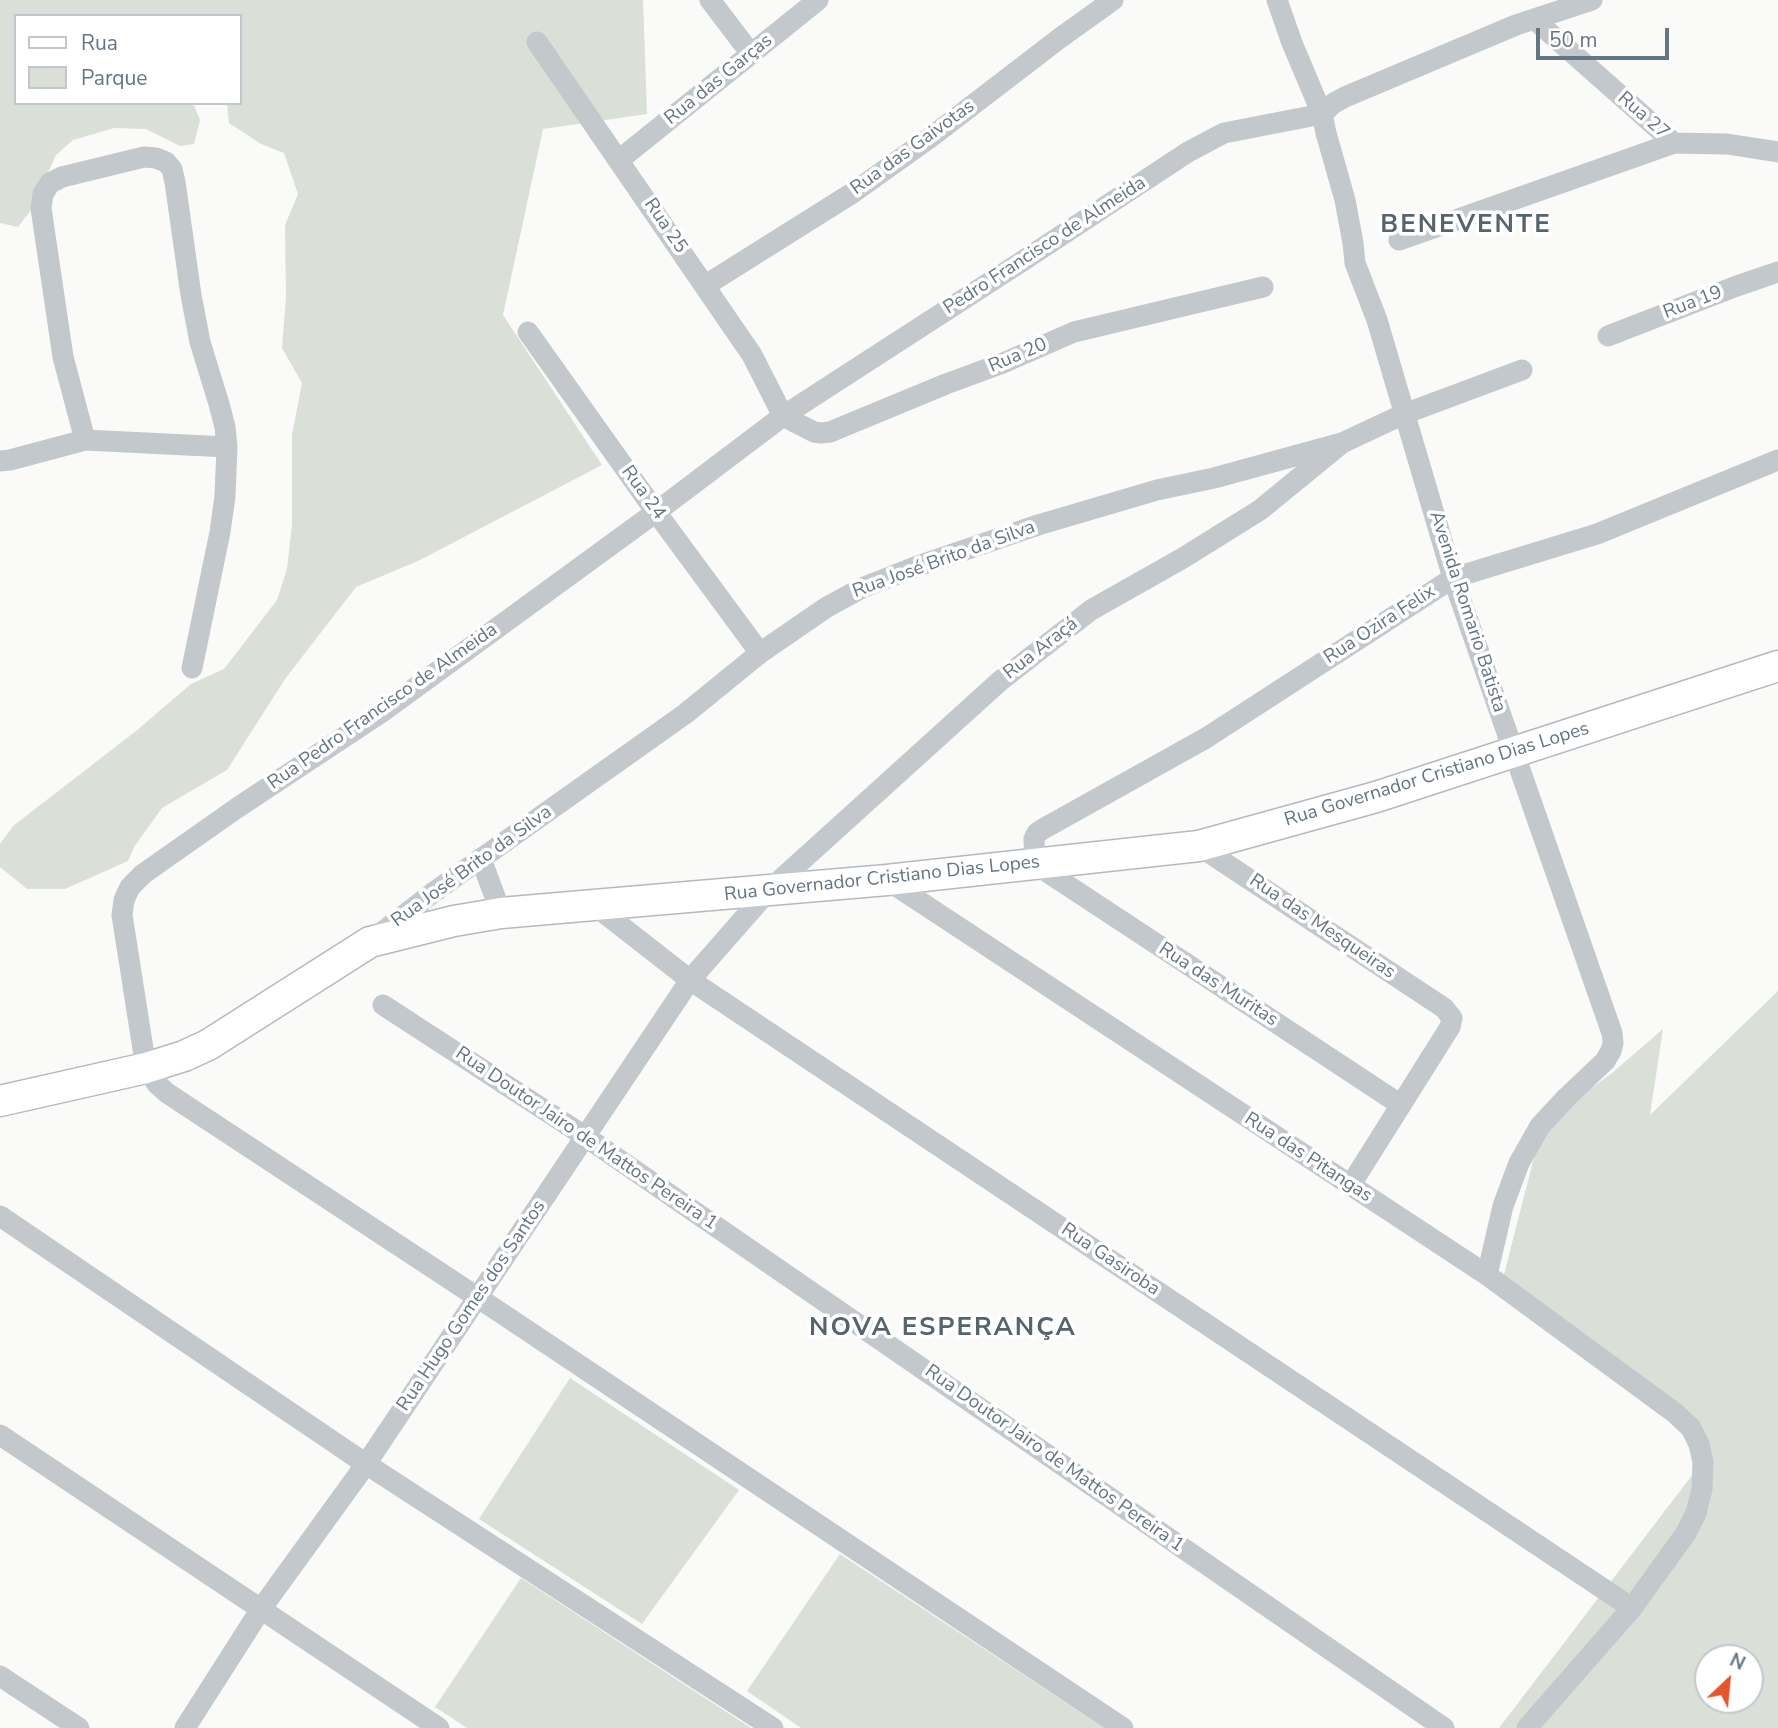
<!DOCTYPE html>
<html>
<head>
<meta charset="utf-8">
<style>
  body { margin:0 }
  #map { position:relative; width:1778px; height:1728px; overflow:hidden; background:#fafaf8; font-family:"Nunito Sans",sans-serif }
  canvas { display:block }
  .legend { position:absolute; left:14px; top:14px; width:228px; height:91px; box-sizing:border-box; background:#fff; border:2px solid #c1c8cd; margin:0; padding:9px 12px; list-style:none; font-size:21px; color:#657683 }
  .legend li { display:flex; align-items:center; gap:14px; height:35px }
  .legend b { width:35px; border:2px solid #c1c8cd }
  .north { position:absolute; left:1694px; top:1644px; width:70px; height:70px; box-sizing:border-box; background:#fff; border:2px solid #c1c8cd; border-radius:50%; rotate:26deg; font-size:19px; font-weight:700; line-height:28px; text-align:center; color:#657683 }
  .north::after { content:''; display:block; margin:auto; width:24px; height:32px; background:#e4572e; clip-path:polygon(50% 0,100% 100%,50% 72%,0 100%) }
  .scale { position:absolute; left:1536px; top:28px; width:133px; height:32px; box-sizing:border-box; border:4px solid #657683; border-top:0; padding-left:9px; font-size:21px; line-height:24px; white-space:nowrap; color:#657683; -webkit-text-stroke:5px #fff; paint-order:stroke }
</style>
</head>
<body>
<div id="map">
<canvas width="1778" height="1728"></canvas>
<ul class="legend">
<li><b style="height:9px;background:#fff"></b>Rua</li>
<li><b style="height:19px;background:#dadfd7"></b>Parque</li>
</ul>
<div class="north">N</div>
<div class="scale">50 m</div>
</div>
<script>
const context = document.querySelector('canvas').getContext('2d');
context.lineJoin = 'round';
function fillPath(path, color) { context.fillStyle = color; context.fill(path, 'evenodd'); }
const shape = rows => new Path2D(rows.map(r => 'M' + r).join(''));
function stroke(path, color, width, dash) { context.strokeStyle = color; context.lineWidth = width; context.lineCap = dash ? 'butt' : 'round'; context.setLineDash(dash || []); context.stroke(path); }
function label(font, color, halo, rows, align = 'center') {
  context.font = font + ' "Nunito Sans",sans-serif'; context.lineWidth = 7; context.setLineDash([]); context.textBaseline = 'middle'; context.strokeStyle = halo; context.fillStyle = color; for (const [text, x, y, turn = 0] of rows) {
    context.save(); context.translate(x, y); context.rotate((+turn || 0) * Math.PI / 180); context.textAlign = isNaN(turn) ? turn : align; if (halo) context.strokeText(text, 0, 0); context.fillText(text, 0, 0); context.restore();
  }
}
fillPath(shape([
  [0,0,643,0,647,114,543,129,503,315,602,465,418,561,356,587,285,679,227,770,162,808,134,847,128,861,65,889,27,889,0,867,0,844,13,826,136,731,191,684,224,669,277,600,287,569,292,525,292,435,302,383,282,348,286,297,285,225,298,194,284,153,261,144,229,123,227,103,240,103,240,16,16,16,16,103,193,103,200,120,194,144,180,146,146,129,114,128,73,140,56,155,31,210,18,227,0,223],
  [1778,991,1778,1728,1499,1728,1693,1474,1694,1443,1685,1426,1499,1294,1540,1134,1571,1103,1612,1073,1663,1029,1650,1115],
  [1708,1658,1750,1658,1750,1700,1708,1700],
  [570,1378,739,1490,642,1624,479,1519],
  [840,1554,1104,1728,801,1728,747,1691],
  [521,1578,751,1728,467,1728,435,1707]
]), '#dadfd7');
const secondary = shape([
  [0,1101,146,1068,184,1056,208,1045,370,942,454,921,501,913,594,905,887,880,1199,846,1376,797,1778,666]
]);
stroke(secondary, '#b3babf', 33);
stroke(shape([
  [710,0,751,54],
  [1277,0,1292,43,1322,114,1326,133,1345,200,1353,243,1355,263,1377,320,1453,578,1612,1033,1613,1043,1611,1051,1605,1061,1567,1097,1540,1126,1519,1163,1503,1206,1487,1275],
  [1534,19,1674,143,1727,144,1778,152],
  [537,42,752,355,783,416],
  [619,160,818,0],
  [1399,240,1674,143],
  [706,285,854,192,931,137,1060,38,1113,0],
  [528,332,656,512,760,653],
  [1608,336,1734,287,1778,272],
  [783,416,814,432,821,433,830,432,946,384,1003,363,1074,332,1263,287],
  [85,440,63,357,41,208,43,194,50,183,62,177,144,157,156,158,166,162,172,169,175,182,191,295,200,342,219,404,225,427,227,447,225,496,220,532,192,668],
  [0,461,10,460,85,440,227,447],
  [1199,846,1444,1008,1452,1018,1450,1027,1350,1186],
  [481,859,501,913],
  [887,880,1487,1275,1675,1413,1691,1428,1699,1444,1703,1462,1702,1489,1696,1513,1686,1533,1632,1608,1527,1728],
  [594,905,690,980,1632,1608],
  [377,936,434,892,685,714,760,653,827,607,862,588,915,567,1038,525,1157,490,1214,478,1342,443,1404,414,1522,370],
  [383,1005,586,1137,1444,1728],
  [1401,1105,1035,864,1034,839,1037,833,1043,829,1206,738,1453,578,1597,534,1778,460],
  [0,1216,366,1464,773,1728],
  [0,1435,439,1728],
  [0,1676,79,1728],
  [185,1728,261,1609,366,1464,690,980,768,891,1000,681,1091,610,1183,558,1260,510,1342,443],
  [1123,1728,477,1297,167,1093,157,1084,146,1068,122,915,124,900,130,887,143,874,237,808,382,712,656,512,783,416,1018,264,1188,152,1224,133,1322,114,1334,103,1345,97,1516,25,1592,0]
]), '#c3c8cc', 21);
stroke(secondary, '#fff', 30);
label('19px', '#657683', '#fff', [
  ["Rua das Garças",719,80,-39],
  ["Rua 27",1643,116,41],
  ["Rua das Gaivotas",913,148,-36],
  ["Rua 25",665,226,56],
  ["Pedro Francisco de Almeida",1045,246,-33],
  ["Rua 19",1693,303,-21],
  ["Rua 20",1018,356,-23],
  ["Rua 24",643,493,54],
  ["Rua José Brito da Silva",944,560,-20],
  ["Avenida Romario Batista",1467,612,72],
  ["Rua Ozira Felix",1380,625,-33],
  ["Rua Araçá",1041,649,-38],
  ["Rua Pedro Francisco de Almeida",383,707,-35],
  ["Rua Governador Cristiano Dias Lopes",1437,775,-17],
  ["Rua José Brito da Silva",472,867,-36],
  ["Rua Governador Cristiano Dias Lopes",882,879,-6],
  ["Rua das Mesqueiras",1322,927,34],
  ["Rua das Muritas",1218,985,33],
  ["Rua Doutor Jairo de Mattos Pereira 1",586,1139,34],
  ["Rua das Pitangas",1308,1158,33],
  ["Rua Gasiroba",1110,1260,34],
  ["Rua Hugo Gomes dos Santos",472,1306,-56],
  ["Rua Doutor Jairo de Mattos Pereira 1",1054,1459,35]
]);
context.letterSpacing = '2px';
label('bold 26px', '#57646e', '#fff', [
  ["BENEVENTE",1466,226],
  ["NOVA ESPERANÇA",943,1329]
]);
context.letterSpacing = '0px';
</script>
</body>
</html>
